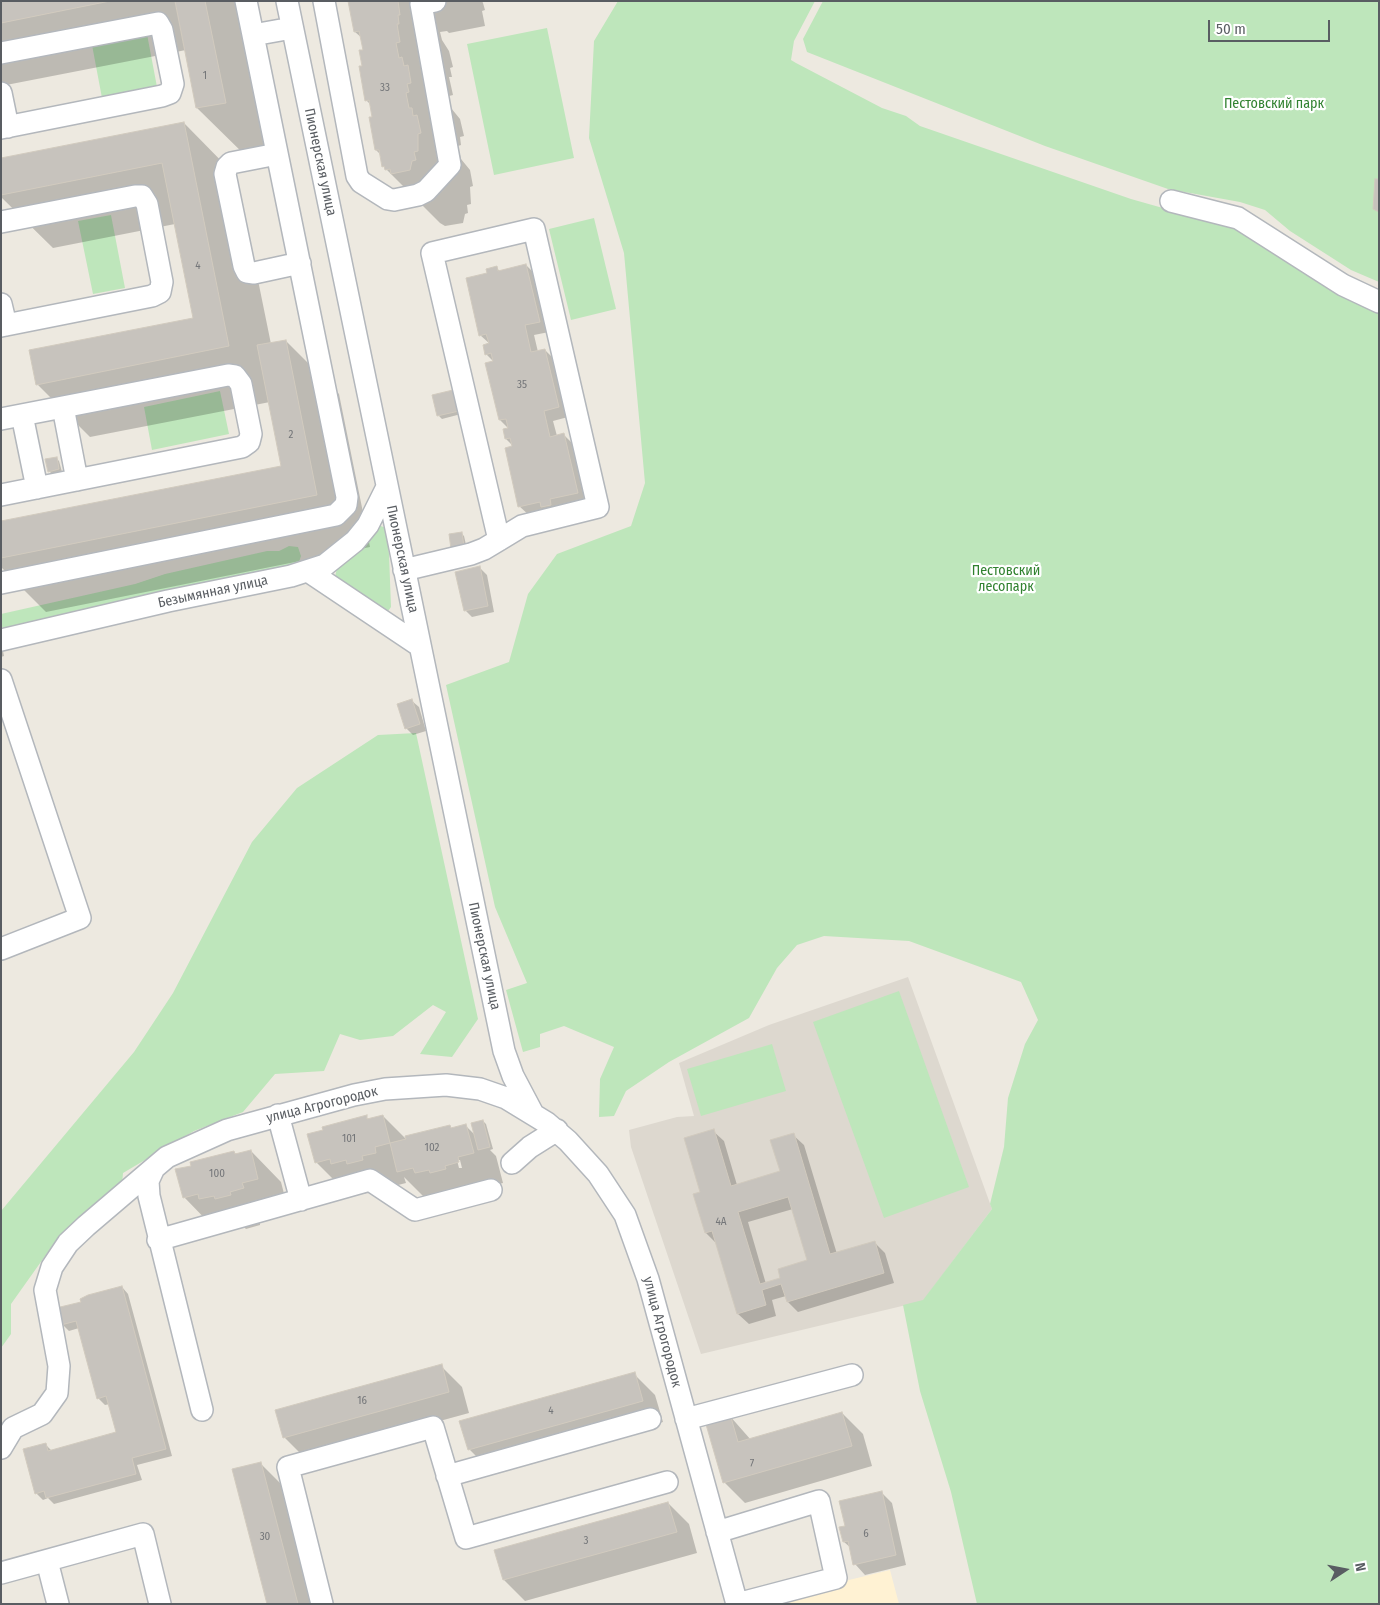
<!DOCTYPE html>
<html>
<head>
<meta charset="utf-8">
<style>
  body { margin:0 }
  #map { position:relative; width:1380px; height:1605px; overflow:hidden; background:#ede9e0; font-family:"Fira Sans Condensed",sans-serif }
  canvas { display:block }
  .frame { position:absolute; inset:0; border:2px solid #595d62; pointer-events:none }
  .north { position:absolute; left:1320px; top:1545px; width:50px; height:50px; -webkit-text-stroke:4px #fff; paint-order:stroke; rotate:79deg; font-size:14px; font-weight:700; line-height:20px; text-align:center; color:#595d62 }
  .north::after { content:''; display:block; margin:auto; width:18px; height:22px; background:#595d62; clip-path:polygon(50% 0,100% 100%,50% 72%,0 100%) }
  .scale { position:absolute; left:1208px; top:20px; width:122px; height:22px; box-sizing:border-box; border:2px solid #595d62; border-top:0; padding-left:6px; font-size:15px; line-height:18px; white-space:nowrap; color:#595d62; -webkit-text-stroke:4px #fff; paint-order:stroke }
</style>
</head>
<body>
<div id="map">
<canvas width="1380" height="1605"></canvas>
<div class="frame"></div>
<div class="north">N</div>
<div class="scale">50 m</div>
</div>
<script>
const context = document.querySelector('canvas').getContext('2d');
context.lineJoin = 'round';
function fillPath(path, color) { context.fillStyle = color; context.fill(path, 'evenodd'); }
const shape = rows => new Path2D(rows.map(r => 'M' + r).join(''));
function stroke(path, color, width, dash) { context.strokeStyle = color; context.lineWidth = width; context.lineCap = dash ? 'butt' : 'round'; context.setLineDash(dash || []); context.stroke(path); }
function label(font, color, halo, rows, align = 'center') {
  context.font = font + ' "Fira Sans Condensed",sans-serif'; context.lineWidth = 4.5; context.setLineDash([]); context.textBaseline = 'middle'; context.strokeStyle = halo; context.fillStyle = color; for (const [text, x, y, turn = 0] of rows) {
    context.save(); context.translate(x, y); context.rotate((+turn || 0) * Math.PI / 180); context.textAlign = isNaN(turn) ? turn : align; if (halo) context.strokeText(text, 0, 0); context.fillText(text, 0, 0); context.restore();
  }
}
fillPath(shape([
  [890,1570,899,1604,776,1604,775,1598]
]), '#fff2d3');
fillPath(shape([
  [908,977,992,1209,923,1301,701,1354,631,1147,629,1130,677,1117,694,1116,679,1063,769,1025]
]), '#ddd8cf');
fillPath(shape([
  [618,1,815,1,794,41,791,60,796,63,882,108,906,116,920,126,1131,199,1237,229,1379,301,1379,1604,977,1604,951,1492,920,1391,903,1305,923,1300,992,1209,990,1204,1004,1147,1008,1098,1025,1044,1038,1020,1021,982,909,941,824,936,797,945,777,968,749,1018,669,1062,626,1091,614,1116,599,1117,600,1079,614,1047,564,1026,540,1034,540,1047,523,1052,506,990,527,983,495,907,446,685,509,662,528,594,557,554,631,526,645,483,624,253,589,138,594,41],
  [823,1,1379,1,1379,282,1351,270,1290,231,1265,210,1240,202,1168,189,1045,146,807,52,803,39],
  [547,28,574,158,494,175,467,44],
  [147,34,157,87,102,98,92,45],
  [111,215,125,288,93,294,78,221],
  [594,218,616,309,571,320,549,229],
  [220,391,229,434,152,450,144,407],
  [378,525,386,528,389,554,391,607,386,614,335,577,337,568,360,549],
  [289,546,298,547,301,556,298,565,189,587,4,629,1,626,1,614,135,584,165,574,267,551,279,551],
  [416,733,478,1019,452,1057,420,1054,446,1012,433,1005,393,1036,360,1040,340,1034,324,1071,275,1074,243,1112,194,1131,123,1173,121,1195,104,1201,60,1235,11,1304,11,1334,1,1348,1,1211,134,1052,173,993,252,842,297,788,378,735],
  [899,991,969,1187,884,1218,813,1022],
  [772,1044,786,1091,701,1116,687,1069]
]), '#bee6bb');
fillPath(shape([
  [1,1,246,1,278,156,251,161,197,108,186,50,1,86],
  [349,1,482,1,483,3,485,10,482,11,485,26,449,33,447,31,440,32,442,40,449,51,453,67,450,68,452,77,449,77,453,95,449,96,451,108,460,119,464,136,460,137,461,145,458,146,461,159,470,170,473,186,470,187,471,204,467,205,468,213,465,214,463,223,445,226,440,223,383,166,381,155,376,150,371,105,366,100,362,38,355,32],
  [184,123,237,177,271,344,286,341,339,394,370,547,46,612,1,567,1,523,283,466,270,402,90,437,37,384,194,318,175,224,53,248,1,197,1,160],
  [526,265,537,276,549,332,534,335,538,352,545,350,555,360,568,417,553,421,557,436,564,435,574,445,588,503,530,516,519,506,514,447,506,439,509,429,500,420,494,362,486,354,490,344,480,335,489,274,496,268,500,271],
  [456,394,461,414,442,419,439,416,434,396],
  [56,458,59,461,62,472,52,474,49,471],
  [461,533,464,536,467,549,455,552],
  [480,568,487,575,494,612,472,617,465,610],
  [1,641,4,656,1,657],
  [412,701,419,707,426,731,413,735,406,728],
  [383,1116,408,1141,449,1126,452,1129,466,1126,475,1135,483,1121,486,1124,493,1149,490,1150,496,1156,503,1183,429,1202,404,1177,406,1183,363,1194,359,1189,346,1192,316,1162,366,1117,369,1120],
  [457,1160,460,1160,462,1168,459,1168],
  [713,1131,724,1141,737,1185,781,1172,793,1135,804,1145,837,1254,874,1242,885,1253,894,1283,798,1312,788,1302,786,1296,772,1300,776,1316,749,1324,738,1314,716,1243,706,1233,695,1195,702,1193],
  [793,1209,809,1261,782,1279,766,1284,748,1222],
  [251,1151,281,1182,288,1209,260,1222,260,1225,246,1229,243,1226,214,1228,184,1197,192,1166,234,1152,237,1155],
  [122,1287,128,1294,172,1456,137,1465,142,1480,54,1504,48,1498,43,1500,36,1493,45,1444,52,1451,118,1433,110,1404,105,1405,98,1398,79,1328,69,1331,62,1324,82,1302],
  [441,1366,462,1387,469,1413,305,1458,284,1437],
  [634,1374,655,1395,663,1422,490,1470,469,1449],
  [842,1413,863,1434,872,1466,745,1503,724,1482,729,1415,751,1440],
  [260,1463,281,1484,313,1604,268,1604],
  [881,1492,892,1503,906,1565,865,1575,855,1564,851,1548,844,1542,846,1527],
  [668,1503,689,1524,697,1553,525,1601,504,1580]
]), '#0003');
const building = shape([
  [1,1,110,1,1,23,1,1],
  [175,1,205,1,226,103,196,108,175,1],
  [348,1,398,1,400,15,398,15,399,24,397,24,400,42,396,43,399,58,402,57,404,66,408,65,411,83,407,84,409,92,406,93,409,108,412,108,413,116,417,115,421,133,418,134,418,151,414,152,416,160,412,161,410,170,391,174,390,169,385,170,384,166,382,167,379,150,375,150,369,117,372,117,369,100,365,101,359,66,362,66,359,50,363,50,359,31,354,32,348,1],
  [184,122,229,346,36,385,29,350,193,318,162,163,1,195,1,158,184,122],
  [1375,179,1379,179,1379,212,1373,209,1375,179],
  [526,264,540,322,525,325,531,352,545,349,559,407,544,411,550,437,564,433,578,493,550,499,551,505,541,507,540,502,518,507,505,448,512,446,510,438,505,439,503,429,508,428,506,419,499,420,485,363,493,361,491,353,485,355,483,345,489,343,486,334,479,336,466,278,487,273,486,269,497,266,498,271,526,264],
  [286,340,317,495,1,558,1,521,281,466,257,345,286,340],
  [453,390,459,411,437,416,432,395,453,390],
  [57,457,59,469,48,472,45,459,57,457],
  [462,532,464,547,451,549,449,534,462,532],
  [480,566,488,606,464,611,455,572,480,566],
  [412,699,420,724,405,729,397,704,412,699],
  [367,1115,367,1119,383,1115,390,1143,375,1147,376,1153,362,1156,363,1160,347,1164,346,1160,331,1164,330,1159,315,1163,307,1134,323,1130,322,1127,367,1115],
  [483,1120,490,1147,478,1150,471,1123,483,1120],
  [466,1124,474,1153,458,1157,459,1162,445,1166,446,1169,430,1173,429,1170,415,1173,413,1168,397,1172,390,1143,406,1139,405,1136,450,1125,451,1128,466,1124],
  [714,1129,731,1186,780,1171,770,1140,794,1133,830,1254,875,1241,884,1273,787,1302,781,1284,762,1290,766,1305,737,1314,712,1231,705,1233,693,1194,700,1192,684,1138,714,1129],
  [788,1197,807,1260,778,1269,780,1278,760,1284,738,1212,788,1197],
  [251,1150,258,1179,242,1183,244,1188,230,1192,231,1195,215,1199,214,1196,199,1199,198,1194,183,1198,175,1169,191,1166,190,1162,234,1151,235,1154,251,1150],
  [122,1286,166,1449,132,1458,136,1474,46,1498,44,1491,35,1494,23,1449,46,1443,48,1451,116,1432,106,1396,97,1399,76,1321,61,1325,56,1308,81,1302,80,1299,88,1295,122,1286],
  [442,1364,449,1392,283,1438,275,1410,442,1364],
  [635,1372,643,1401,468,1450,459,1421,635,1372],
  [842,1412,852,1446,723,1483,705,1421,730,1414,738,1442,842,1412],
  [261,1462,298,1604,267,1604,232,1469,261,1462],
  [882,1491,896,1555,853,1565,848,1541,843,1542,839,1527,845,1526,839,1501,882,1491],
  [668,1502,677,1532,503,1580,494,1550,668,1502]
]);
fillPath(building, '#c7c3bd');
stroke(building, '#d1cabe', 1);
const minor = shape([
  [246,1,253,35,292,28],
  [287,1,504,1051,513,1076,532,1112],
  [324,1,357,176,361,182,388,199,394,200,418,195,426,191,450,165,421,4,435,1],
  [1,53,158,23,162,30,173,84,170,93,162,96,1,128],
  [1,93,8,127],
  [277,154,231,163,227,167,225,174,244,266,247,272,254,273,300,263],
  [1171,201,1238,218,1343,285,1379,302],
  [1,222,135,196,142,196,147,204,162,282,160,292,152,296,1,326],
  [1,304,6,325],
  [63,407,77,480],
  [22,415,37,488],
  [1,419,228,375,235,376,241,384,251,434,249,442,242,447,1,495],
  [404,570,471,554,484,549,499,540,522,526,598,507,534,229,432,253,499,540],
  [308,571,420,646],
  [1,583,336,515,346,505,347,497,253,35],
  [1,640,168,601,291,576,325,565,355,541,368,525,387,487],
  [1,680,80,918,1,949],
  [278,1115,301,1200],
  [512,1163,530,1147,557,1130],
  [158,1240,370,1180,415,1210,491,1190],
  [202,1410,149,1196,148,1181,154,1168,167,1157,227,1130,354,1095,385,1089,446,1085,480,1089,506,1098,547,1123,568,1141,598,1174,625,1215,648,1279,737,1604],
  [686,1419,852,1375],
  [1,1448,13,1428,42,1414,57,1393,59,1366,45,1290,52,1267,68,1243,86,1226,154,1168],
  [447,1476,650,1419],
  [717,1532,819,1501,836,1578,737,1604],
  [47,1561,58,1604],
  [1,1573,143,1534,160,1604],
  [322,1604,288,1467,433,1427,466,1538,667,1482]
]);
stroke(minor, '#b3b7bc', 24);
stroke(minor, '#fff', 21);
label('11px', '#747679', null, [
  ["1",205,76],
  ["33",385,88],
  ["4",198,266],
  ["35",522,385],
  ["2",291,435],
  ["101",349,1139],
  ["102",432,1148],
  ["100",217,1174],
  ["4А",721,1222],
  ["16",362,1401],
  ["4",551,1411],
  ["7",752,1464],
  ["6",866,1534],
  ["30",265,1537],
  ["3",586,1541]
]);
label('14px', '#318230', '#fff', [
  ["Пестовский парк",1274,104],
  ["Пестовский",1006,571],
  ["лесопарк",1006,587]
]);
label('14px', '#595d62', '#fff', [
  ["Пионерская улица",320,162,78],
  ["Пионерская улица",402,559,78],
  ["Безымянная улица",213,592,-12],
  ["Пионерская улица",484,956,78],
  ["улица Агрогородок",322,1105,-14],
  ["улица Агрогородок",662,1332,75]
]);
</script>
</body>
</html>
